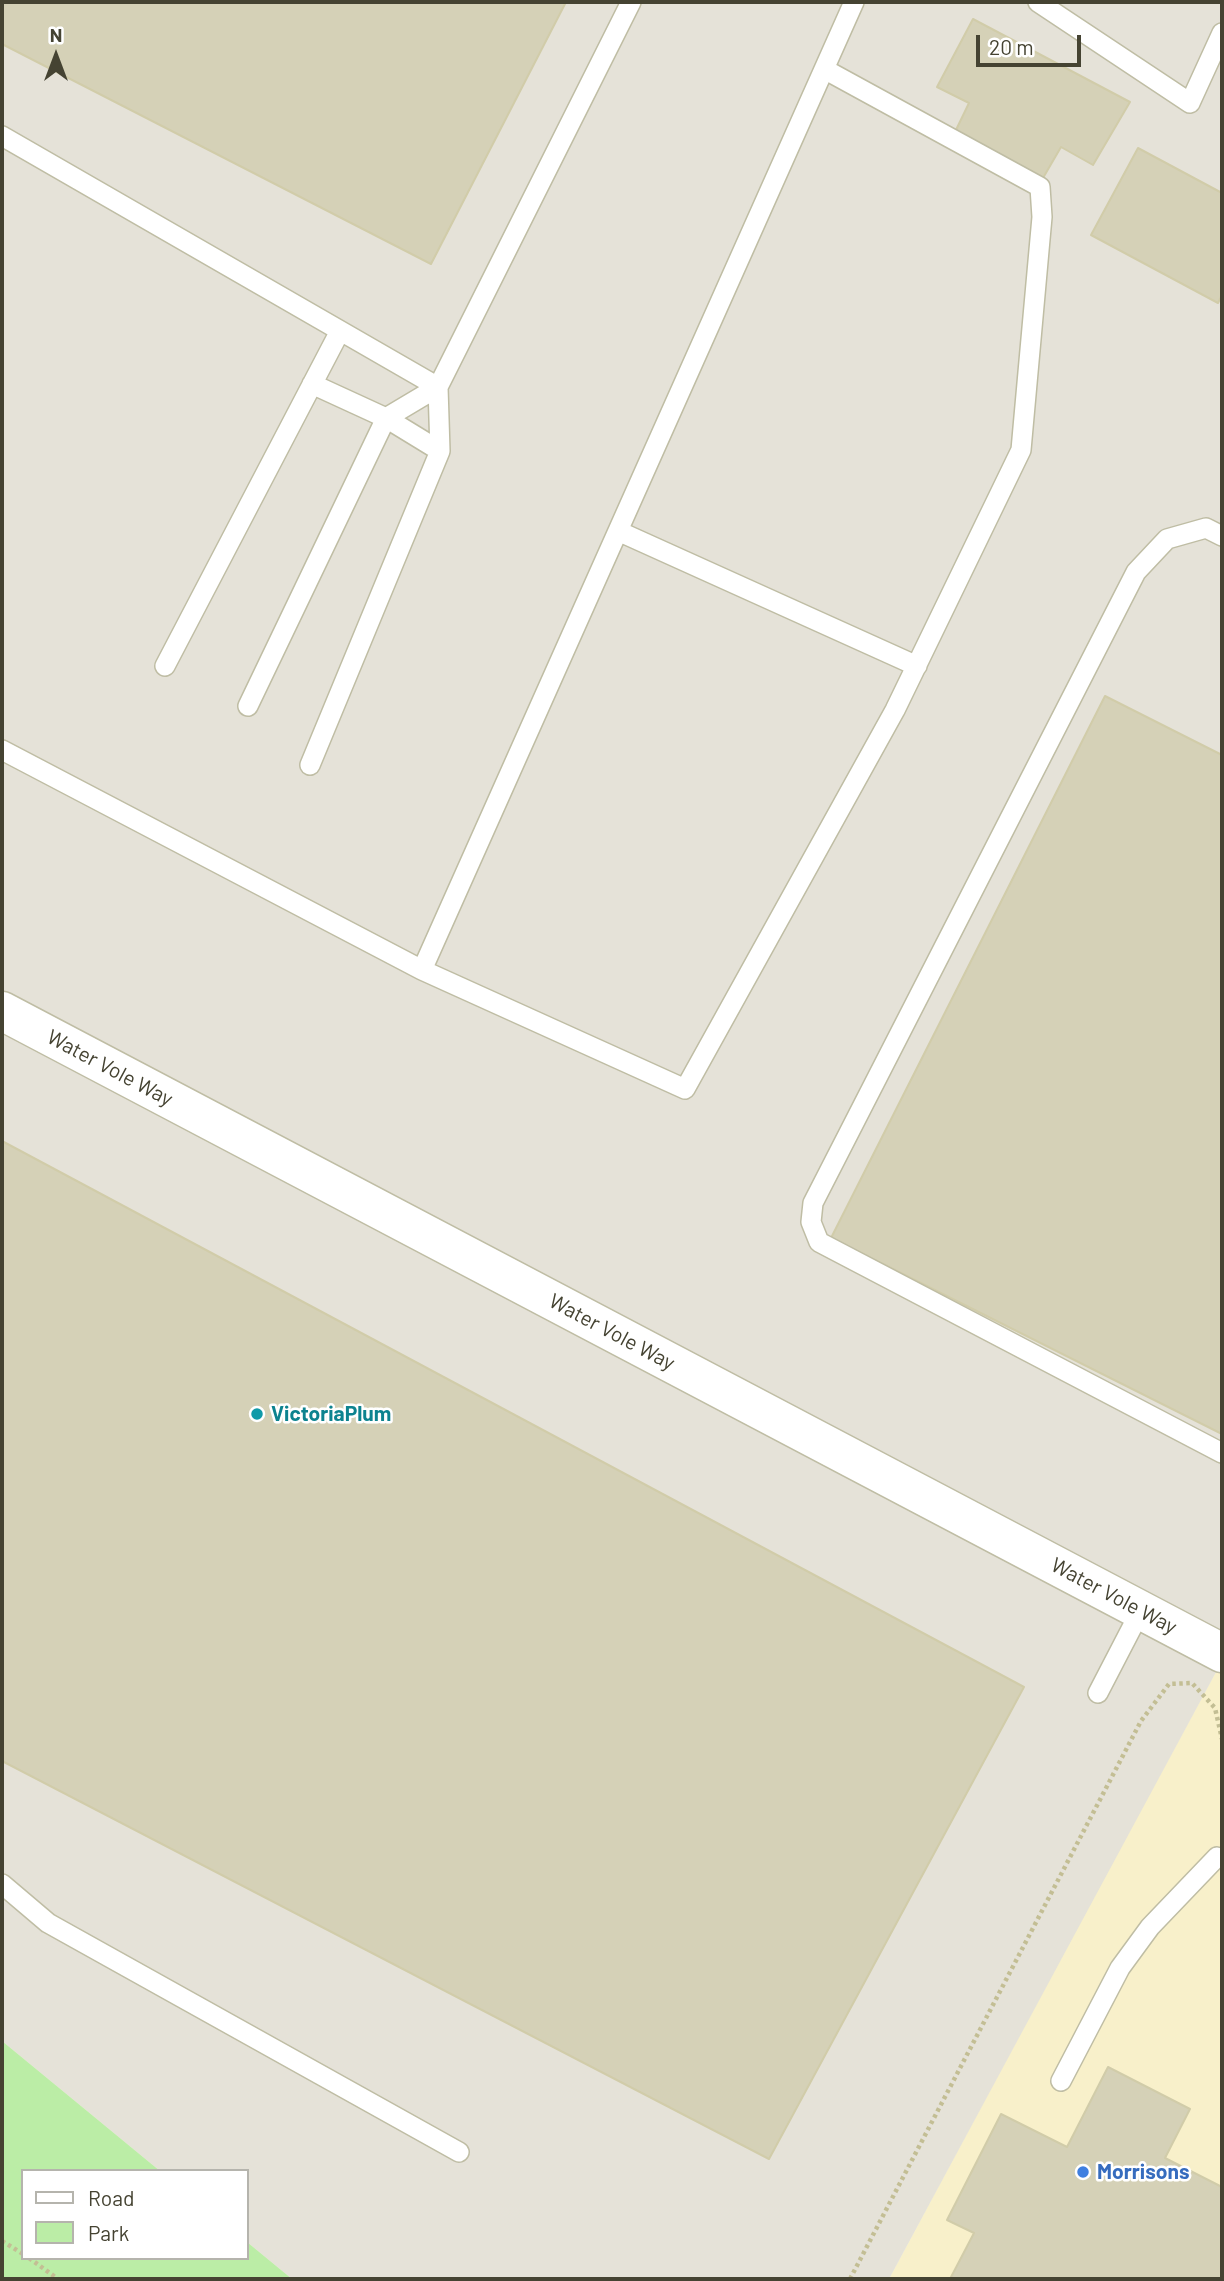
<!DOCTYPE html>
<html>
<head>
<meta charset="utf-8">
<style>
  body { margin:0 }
  #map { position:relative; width:1224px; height:2281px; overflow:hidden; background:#f3f2e2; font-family:Barlow,sans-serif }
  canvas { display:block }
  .frame { position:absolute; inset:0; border:4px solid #454332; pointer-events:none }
  .legend { position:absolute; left:21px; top:2169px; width:228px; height:91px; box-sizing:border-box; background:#fff; border:2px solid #b5b4ad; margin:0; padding:9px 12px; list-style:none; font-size:21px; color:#454332 }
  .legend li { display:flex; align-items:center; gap:14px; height:35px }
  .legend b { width:35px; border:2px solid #b5b4ad }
  .north { position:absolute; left:21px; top:21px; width:70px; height:70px; -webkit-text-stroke:5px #fff; paint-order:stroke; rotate:0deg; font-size:19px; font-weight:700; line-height:28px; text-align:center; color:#454332 }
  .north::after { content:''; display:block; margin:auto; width:24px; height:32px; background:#454332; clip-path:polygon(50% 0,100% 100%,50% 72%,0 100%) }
  .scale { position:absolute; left:976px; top:35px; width:105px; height:32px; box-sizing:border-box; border:4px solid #454332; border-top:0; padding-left:9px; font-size:21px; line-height:24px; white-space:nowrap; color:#454332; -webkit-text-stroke:5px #fff; paint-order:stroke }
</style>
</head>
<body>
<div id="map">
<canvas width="1224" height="2281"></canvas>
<div class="frame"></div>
<ul class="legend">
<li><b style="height:9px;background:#fff"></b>Road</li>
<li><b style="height:19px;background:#bbeda6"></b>Park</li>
</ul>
<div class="north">N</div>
<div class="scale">20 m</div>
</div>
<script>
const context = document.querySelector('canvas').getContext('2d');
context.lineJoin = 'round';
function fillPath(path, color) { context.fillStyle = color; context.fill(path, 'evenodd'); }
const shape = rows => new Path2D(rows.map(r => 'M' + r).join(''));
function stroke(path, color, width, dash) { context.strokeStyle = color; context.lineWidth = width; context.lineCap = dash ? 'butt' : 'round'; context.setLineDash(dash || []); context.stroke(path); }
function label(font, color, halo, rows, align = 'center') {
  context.font = font + ' Barlow,sans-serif'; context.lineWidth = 5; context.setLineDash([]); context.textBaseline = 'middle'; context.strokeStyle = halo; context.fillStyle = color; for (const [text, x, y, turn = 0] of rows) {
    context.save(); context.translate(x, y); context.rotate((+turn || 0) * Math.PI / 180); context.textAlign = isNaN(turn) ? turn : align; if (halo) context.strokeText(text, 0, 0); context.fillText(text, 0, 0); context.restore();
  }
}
fillPath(shape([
  [1222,1661,1222,2279,889,2279,1115,1857]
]), '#f8f0ca');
fillPath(shape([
  [2,2,1222,2,1222,1661,889,2279,292,2279,247,2242,247,2171,160,2171,2,2041]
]), '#e5e2d8');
fillPath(shape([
  [2,2041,160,2171,23,2171,23,2258,247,2258,247,2242,292,2279,2,2279]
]), '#bbeda6');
const building = shape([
  [2,2,566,2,431,264,2,44,2,2],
  [973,19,1130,102,1093,165,1061,147,1043,178,955,132,969,103,937,87,973,19],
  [1138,148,1222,193,1222,295,1218,303,1091,235,1138,148],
  [1105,696,1222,755,1222,1434,831,1238,1105,696],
  [2,1141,1024,1687,769,2159,2,1761,2,1141],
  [1108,2067,1190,2109,1165,2158,1222,2187,1222,2279,950,2279,974,2233,947,2220,1001,2114,1067,2147,1108,2067]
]);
fillPath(building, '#d5d1b7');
stroke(building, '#d1cca9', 2);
const service = shape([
  [1038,2,1190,103,1222,33],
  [2,136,438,387,631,2],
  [312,384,386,418,440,451],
  [618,531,917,666],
  [1222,536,1206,528,1167,539,1136,572,813,1203,811,1222,819,1242,1222,1453],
  [165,666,340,331],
  [248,706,386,418,438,387,440,451,310,765],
  [2,750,422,970,854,2],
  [422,970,685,1089,895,710,1021,450,1042,217,1040,187,824,69],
  [1098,1693,1141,1610],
  [2,1884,48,1923,459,2152],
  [1061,2081,1120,1968,1150,1927,1217,1857]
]);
const minor = shape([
  [2,1011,1222,1653]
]);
stroke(service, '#bfbda4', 22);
stroke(minor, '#bfbda4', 41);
stroke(shape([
  [2,2241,23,2254],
  [29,2258,58,2279],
  [850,2279,1141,1721,1169,1684,1192,1683,1215,1708,1222,1739]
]), '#c3be94', 4.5, [3.5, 3.5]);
stroke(service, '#fff', 19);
stroke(minor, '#fff', 38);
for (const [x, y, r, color] of [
  [257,1414,7,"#0f9aa8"],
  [1083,2172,7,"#3f7fe0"]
]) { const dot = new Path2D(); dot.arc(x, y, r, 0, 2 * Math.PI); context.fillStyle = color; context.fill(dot); stroke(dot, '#fff', 2.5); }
label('21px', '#454332', '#fff', [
  ["Water Vole Way",110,1068,28],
  ["Water Vole Way",612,1332,28],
  ["Water Vole Way",1114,1596,28]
]);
label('bold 21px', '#0d838f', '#fff', [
  ["VictoriaPlum",271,1414]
], 'left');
label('bold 21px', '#366cbe', '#fff', [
  ["Morrisons",1097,2172]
], 'left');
</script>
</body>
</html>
